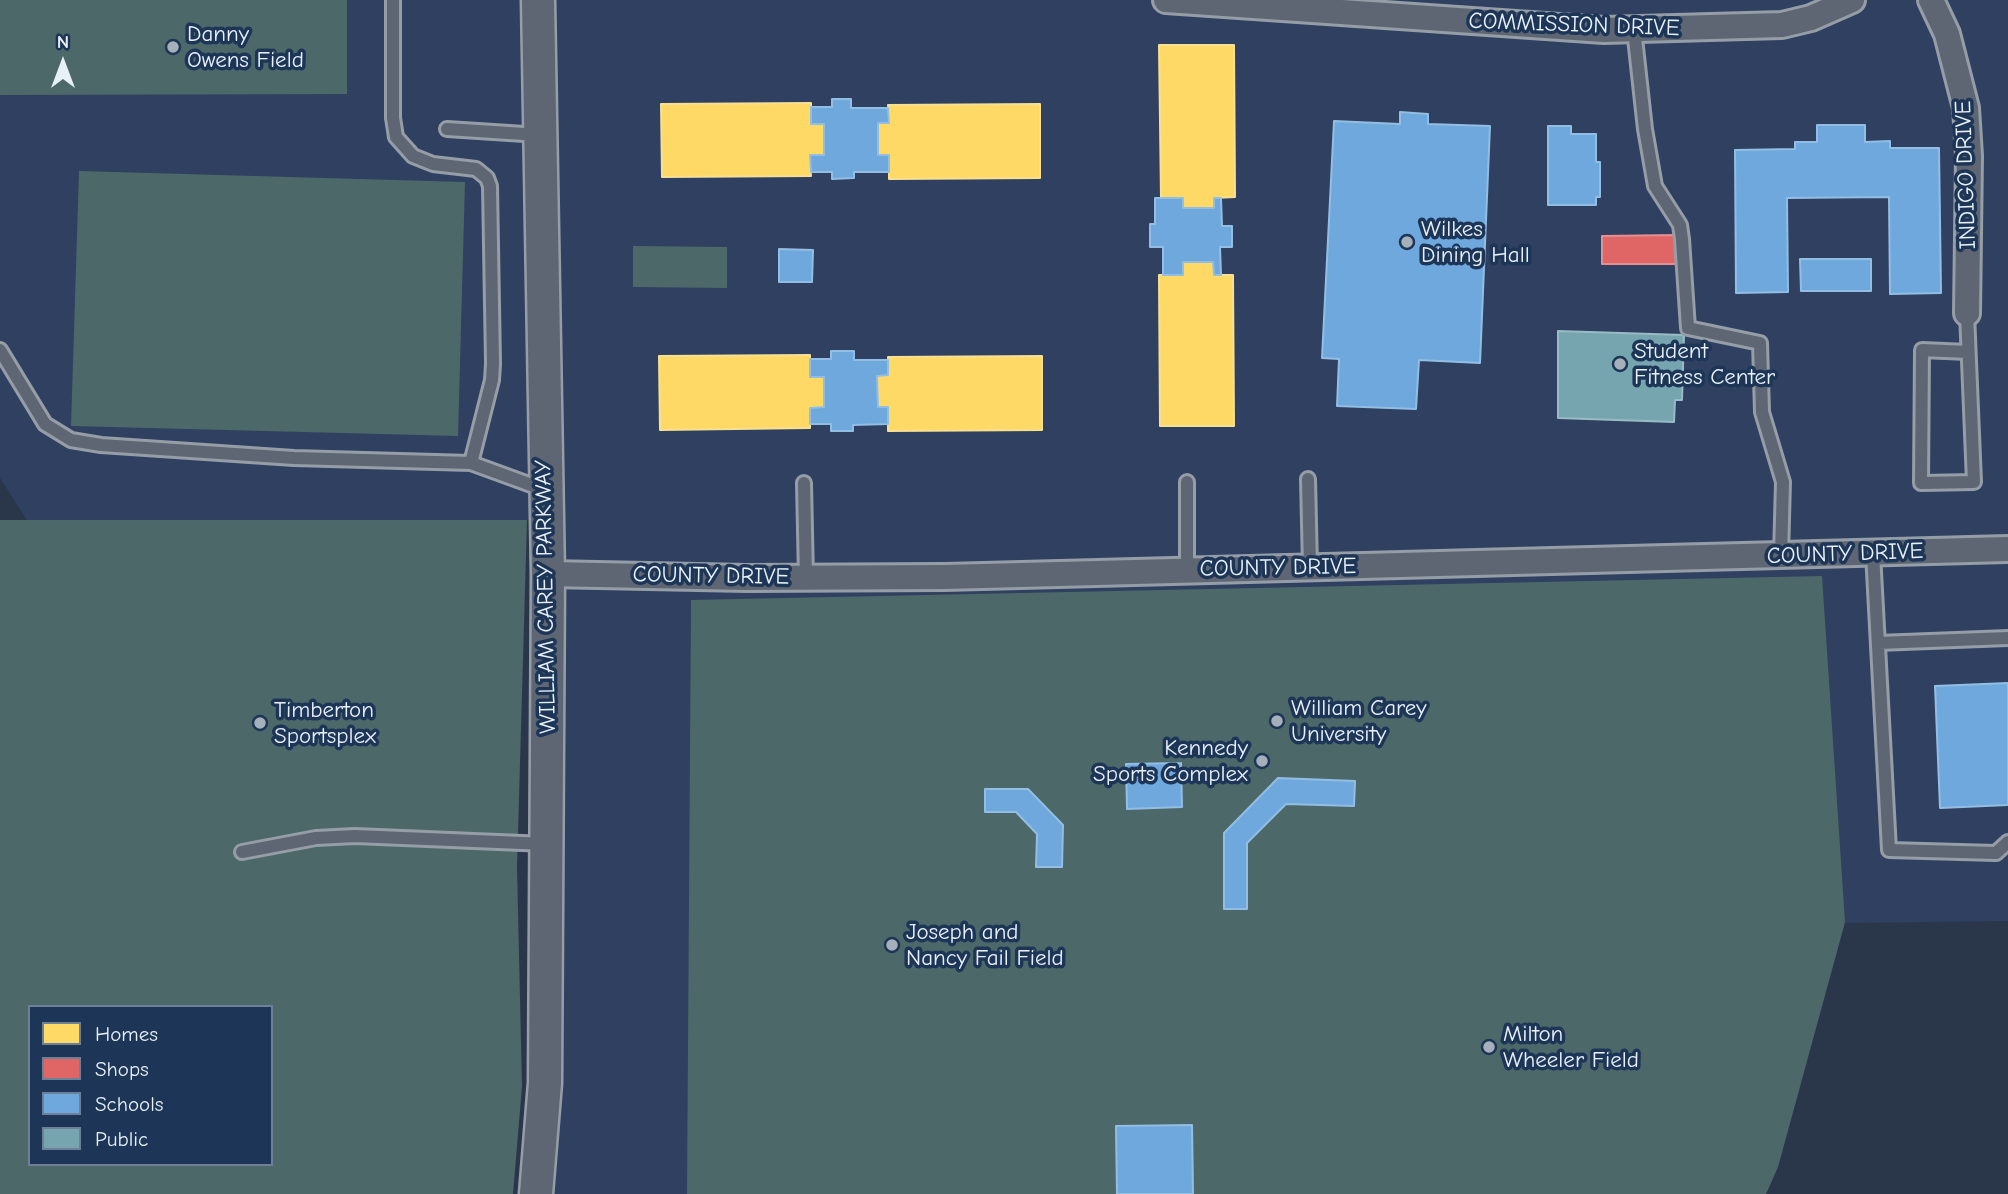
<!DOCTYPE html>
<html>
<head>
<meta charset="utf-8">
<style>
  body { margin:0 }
  #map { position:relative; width:2008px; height:1194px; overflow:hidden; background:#2a374a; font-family:"Comic Neue",sans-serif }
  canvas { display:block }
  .legend { position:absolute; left:28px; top:1005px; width:245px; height:161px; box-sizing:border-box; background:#1d3557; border:2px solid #6e8097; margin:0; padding:9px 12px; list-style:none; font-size:21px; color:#e8f1f8 }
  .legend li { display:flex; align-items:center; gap:14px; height:35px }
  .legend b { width:35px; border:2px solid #6e8097 }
  .north { position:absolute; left:28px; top:28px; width:70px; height:70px; -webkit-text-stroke:5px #1d3557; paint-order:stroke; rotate:0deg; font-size:19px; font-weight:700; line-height:28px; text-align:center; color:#e8f1f8 }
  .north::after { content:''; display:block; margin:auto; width:24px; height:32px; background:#e8f1f8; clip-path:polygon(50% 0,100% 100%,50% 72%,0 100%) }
</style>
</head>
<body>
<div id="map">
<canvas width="2008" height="1194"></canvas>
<ul class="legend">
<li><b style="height:19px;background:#ffd966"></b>Homes</li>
<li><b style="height:19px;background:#e06666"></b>Shops</li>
<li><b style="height:19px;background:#6fa8dc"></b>Schools</li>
<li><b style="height:19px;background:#76a5af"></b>Public</li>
</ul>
<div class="north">N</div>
</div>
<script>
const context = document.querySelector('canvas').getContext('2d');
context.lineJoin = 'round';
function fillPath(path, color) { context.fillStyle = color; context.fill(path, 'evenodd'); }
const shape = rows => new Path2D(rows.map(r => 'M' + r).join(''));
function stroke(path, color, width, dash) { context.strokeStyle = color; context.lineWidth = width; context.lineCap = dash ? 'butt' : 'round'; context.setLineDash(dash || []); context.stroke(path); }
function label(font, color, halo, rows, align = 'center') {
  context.font = font + ' "Comic Neue",sans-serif'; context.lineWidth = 7; context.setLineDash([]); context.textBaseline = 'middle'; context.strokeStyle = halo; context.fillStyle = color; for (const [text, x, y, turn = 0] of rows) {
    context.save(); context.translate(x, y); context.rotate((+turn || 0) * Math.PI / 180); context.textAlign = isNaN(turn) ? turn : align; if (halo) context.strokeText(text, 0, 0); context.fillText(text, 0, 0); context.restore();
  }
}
fillPath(shape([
  [0,0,2008,0,2008,921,1845,923,1778,1167,1766,1194,536,1194,546,520,27,520,0,478]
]), '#2f4060');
fillPath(shape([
  [0,0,347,0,347,94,0,95],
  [79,171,465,182,458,436,71,426],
  [633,246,727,247,727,288,633,287],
  [0,520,527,520,517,867,522,1086,513,1194,0,1194],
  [30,1007,271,1007,271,1164,30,1164],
  [1822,576,1845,922,1778,1167,1766,1194,687,1194,691,600]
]), '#4d6869');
const homes = shape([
  [1159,45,1234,45,1235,197,1214,198,1214,208,1183,208,1183,198,1161,198,1159,45],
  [811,103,811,124,824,124,824,155,810,155,811,176,662,177,661,104,811,103],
  [1040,104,1040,178,889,179,889,155,878,155,878,123,889,123,888,105,1040,104],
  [1183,262,1213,262,1214,275,1233,275,1234,426,1160,426,1159,275,1183,275,1183,262],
  [810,355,810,377,824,377,824,407,810,408,810,428,660,430,659,356,810,355],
  [1042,356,1042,430,888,431,888,407,878,407,877,376,888,375,888,357,1042,356]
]);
fillPath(homes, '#ffd966');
stroke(homes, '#f8e092', 2);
const shops = shape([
  [1677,235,1677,264,1602,264,1602,236,1677,235]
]);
fillPath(shops, '#e06666');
stroke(shops, '#e29092', 2);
const schools = shape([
  [832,99,851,99,851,108,888,108,889,123,878,123,878,155,889,155,889,172,854,172,854,178,832,179,832,172,811,172,810,155,824,155,824,124,811,124,811,107,832,107,832,99],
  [1400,112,1428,114,1428,124,1490,126,1480,363,1419,360,1416,409,1337,406,1339,359,1322,358,1334,121,1400,124,1400,112],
  [1817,125,1865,125,1865,142,1890,141,1890,148,1939,148,1941,293,1890,294,1889,197,1787,198,1788,292,1736,293,1735,150,1795,149,1795,142,1817,142,1817,125],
  [1548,126,1571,126,1571,134,1596,134,1596,162,1600,162,1600,197,1596,197,1596,205,1548,205,1548,126],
  [1155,198,1183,198,1183,208,1214,208,1214,198,1221,198,1222,226,1232,226,1232,247,1220,247,1221,275,1214,275,1213,262,1183,262,1183,275,1163,275,1163,247,1150,247,1150,224,1155,224,1155,198],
  [779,249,813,250,812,282,779,282,779,249],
  [1800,259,1871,259,1871,291,1801,291,1800,259],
  [831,351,854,351,854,360,888,360,888,375,877,376,878,407,888,407,888,424,853,425,853,431,831,431,831,424,810,424,810,408,824,407,824,377,810,377,810,359,831,359,831,351],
  [2008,683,2008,805,1940,808,1935,686,2008,683],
  [1181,763,1182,807,1127,809,1126,764,1181,763],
  [1278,778,1355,781,1354,806,1286,804,1247,843,1247,909,1224,909,1224,833,1278,778],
  [985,789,1028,789,1063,825,1062,867,1036,867,1037,834,1016,812,985,812,985,789],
  [1192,1125,1193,1194,1117,1194,1116,1126,1192,1125]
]);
fillPath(schools, '#6fa8dc');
stroke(schools, '#93bee4', 2);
const public = shape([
  [1558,331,1684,335,1682,400,1675,400,1674,422,1558,418,1558,331]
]);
fillPath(public, '#76a5af');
stroke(public, '#98bcc5', 2);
const service = shape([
  [393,0,393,118,396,137,413,156,433,164,476,169,487,178,490,186,493,364,492,380,471,463],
  [1634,29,1645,129,1655,186,1680,225,1682,239,1688,328,1760,343,1762,412,1783,482,1781,556],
  [447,129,540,135],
  [1967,313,1974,482,1921,483,1922,350,1968,352],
  [0,350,45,424,71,440,101,445,294,458,471,463,545,490],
  [1308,479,1310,567],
  [1187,482,1187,570],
  [804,483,806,578],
  [1873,553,1889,850,1996,853,2008,842],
  [1878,643,2008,638],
  [242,852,316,838,355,836,546,844]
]);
const minor = shape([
  [1166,0,1604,30,1782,25,1811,18,1852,0],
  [1931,0,1947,34,1966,108,1969,156,1967,313],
  [548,574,747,578,945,577,2008,549]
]);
const tertiary = shape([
  [536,1194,545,1083,548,574,538,0]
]);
stroke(service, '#959da7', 18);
stroke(minor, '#959da7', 30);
stroke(tertiary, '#959da7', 37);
stroke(service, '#5d6672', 12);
stroke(minor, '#5d6672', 24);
stroke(tertiary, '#5d6672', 32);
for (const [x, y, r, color] of [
  [173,47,7,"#a6b0bb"],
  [1407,242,7,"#a6b0bb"],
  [1620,364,7,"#a6b0bb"],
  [1277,721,7,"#a6b0bb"],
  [260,723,7,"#a6b0bb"],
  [1262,761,7,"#a6b0bb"],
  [892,945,7,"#a6b0bb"],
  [1489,1047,7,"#a6b0bb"]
]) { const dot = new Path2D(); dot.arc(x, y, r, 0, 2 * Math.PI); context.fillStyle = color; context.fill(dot); stroke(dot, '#1d3557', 2.5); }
label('23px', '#e8f1f8', '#1d3557', [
  ["COMMISSION DRIVE",1574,25,2],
  ["INDIGO DRIVE",1966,175,-92],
  ["COUNTY DRIVE",1845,554,-2],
  ["COUNTY DRIVE",1278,568,-1],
  ["COUNTY DRIVE",711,576,1],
  ["WILLIAM CAREY PARKWAY",546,597,-91]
]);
label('23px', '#e8f1f8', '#1d3557', [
  ["Danny",187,34],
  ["Owens Field",187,60],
  ["Wilkes",1421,229],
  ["Dining Hall",1421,255],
  ["Student",1634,351],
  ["Fitness Center",1634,377],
  ["William Carey",1291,708],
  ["University",1291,734],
  ["Timberton",274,710],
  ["Sportsplex",274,736],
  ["Kennedy",1248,748,"right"],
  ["Sports Complex",1248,774,"right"],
  ["Joseph and",906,932],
  ["Nancy Fail Field",906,958],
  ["Milton",1503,1034],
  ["Wheeler Field",1503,1060]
], 'left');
</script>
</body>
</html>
